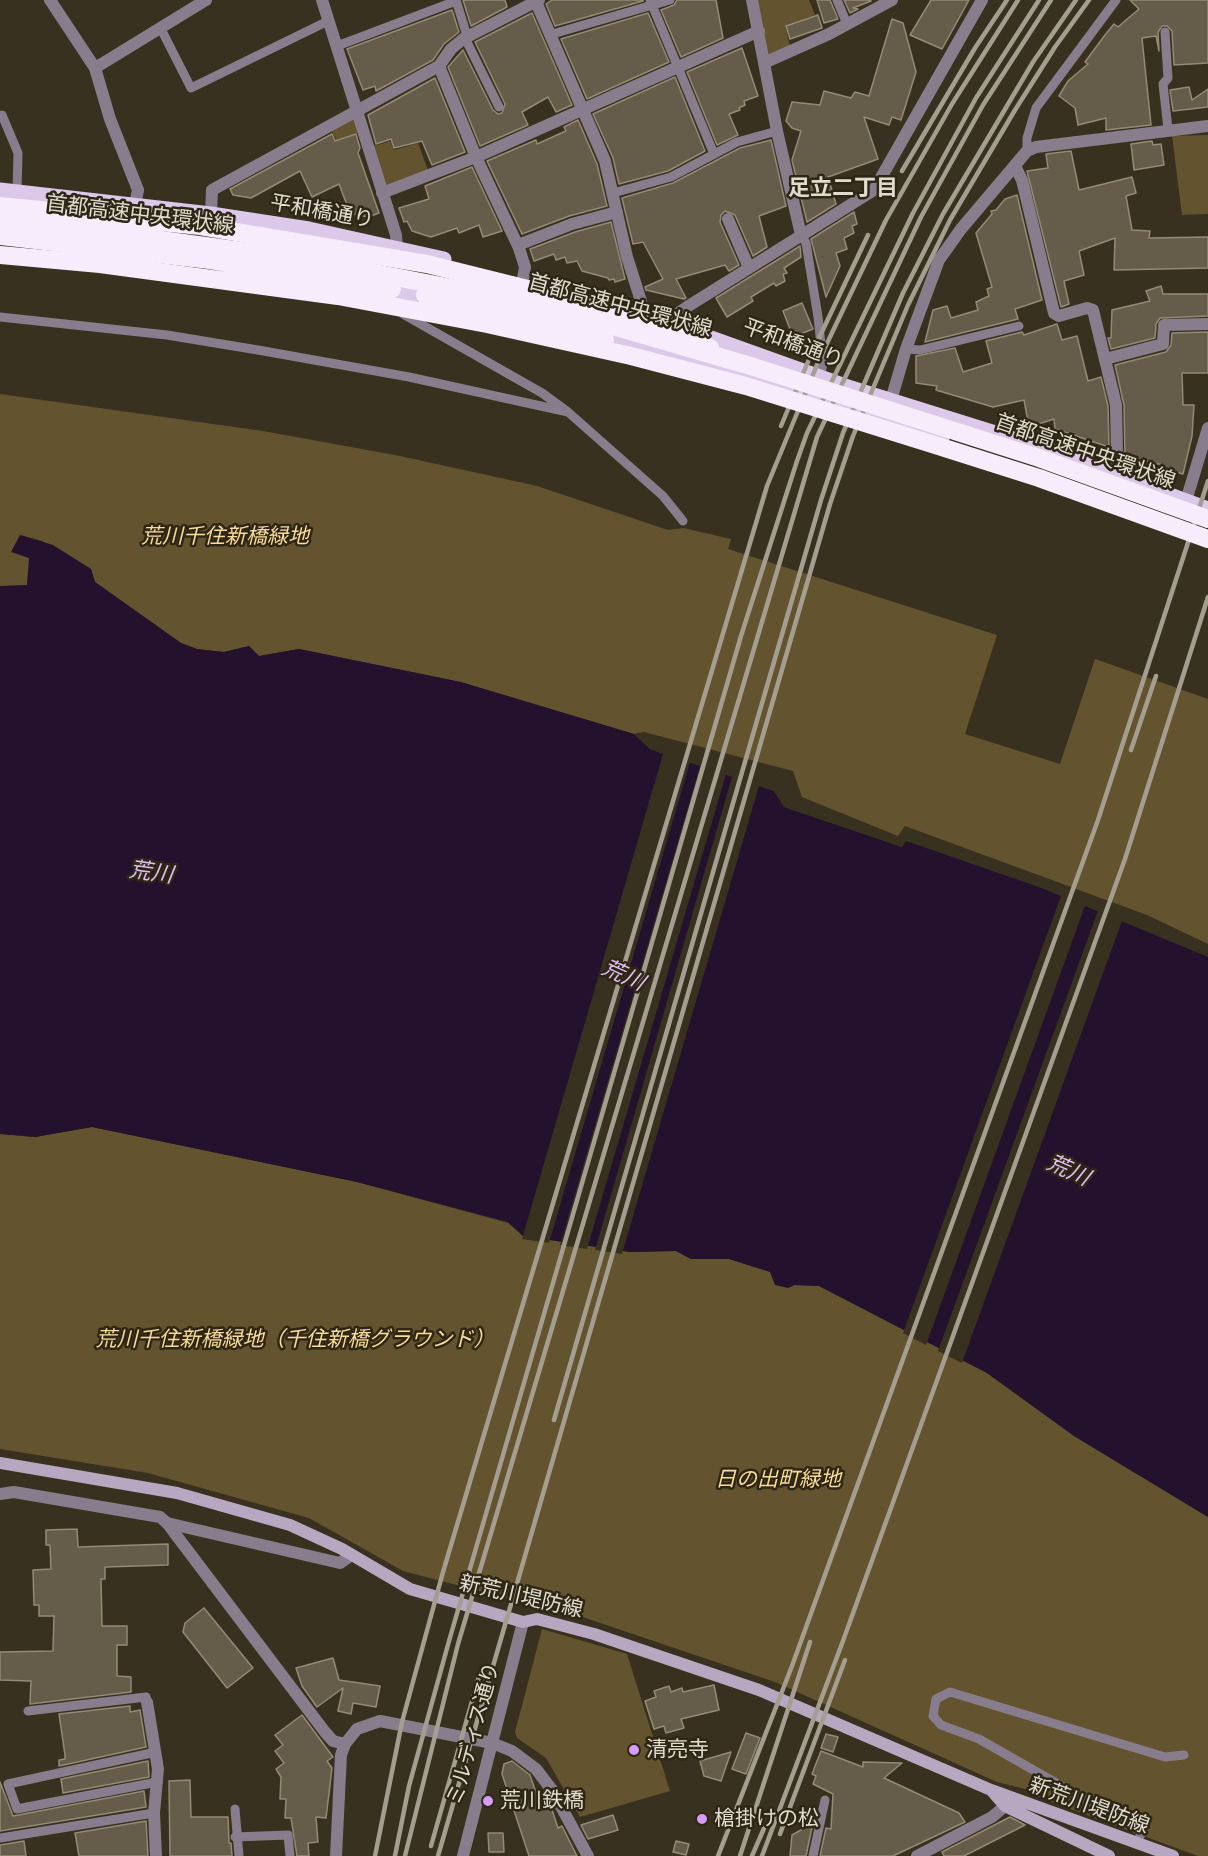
<!DOCTYPE html>
<html>
<head>
<meta charset="utf-8">
<style>
  body { margin:0 }
  canvas { display:block; background:#39311f }
</style>
</head>
<body>
<canvas width="1208" height="1856"></canvas>
<script>
const context = document.querySelector('canvas').getContext('2d');
context.lineJoin = 'round';
function fillPath(path, color) { context.fillStyle = color; context.fill(path, 'evenodd'); }
const shape = rows => new Path2D(rows.map(r => 'M' + r).join(''));
function stroke(path, color, width, dash) { context.strokeStyle = color; context.lineWidth = width; context.lineCap = dash ? 'butt' : 'round'; context.setLineDash(dash || []); context.stroke(path); }
function label(font, color, halo, rows, align = 'center') {
  context.font = font + ' "PT Serif","Noto Sans JP",serif'; context.lineWidth = 5; context.setLineDash([]); context.textBaseline = 'middle'; context.strokeStyle = halo; context.fillStyle = color; for (const [text, x, y, turn = 0] of rows) {
    context.save(); context.translate(x, y); context.rotate((+turn || 0) * Math.PI / 180); context.textAlign = isNaN(turn) ? turn : align; if (halo) context.strokeText(text, 0, 0); context.fillText(text, 0, 0); context.restore();
  }
}
fillPath(shape([
  [754,0,809,0,815,15,785,26,791,50,767,61],
  [355,113,361,132,336,140,330,127],
  [1208,135,1208,214,1182,215,1172,136],
  [390,141,394,150,418,143,429,173,385,189,371,147],
  [0,394,263,431,400,456,537,486,668,530,683,528,731,539,728,549,997,635,965,734,1060,764,1095,659,1208,699,1208,944,1147,915,905,826,898,836,802,797,793,771,644,732,634,734,460,682,299,649,259,656,249,646,224,652,197,649,181,643,95,582,91,569,42,541,20,535,30,558,27,586,0,586],
  [92,1127,357,1182,508,1223,523,1236,630,1252,676,1251,691,1259,729,1259,771,1272,795,1285,819,1286,987,1373,1074,1436,1208,1517,1208,1856,1198,1856,1046,1800,1025,1789,997,1782,775,1682,556,1608,526,1603,403,1571,309,1518,148,1473,0,1449,0,1134,35,1137],
  [542,1629,627,1654,670,1791,580,1817,546,1758,517,1738,515,1732]
]), '#63532e');
fillPath(shape([
  [20,535,53,545,91,569,95,582,181,643,197,649,224,652,249,646,259,656,299,649,461,682,634,734,650,749,774,791,784,807,902,847,906,841,1039,887,1208,957,1208,1517,1074,1436,987,1373,819,1286,795,1285,788,1288,775,1285,770,1272,729,1259,691,1259,676,1251,630,1252,523,1236,508,1222,357,1182,92,1127,35,1137,0,1134,0,586,27,585,29,558,11,552]
]), '#23112d');
fillPath(shape([
  [638,733,652,746,775,788,786,804,901,843,904,840,906,841,902,847,784,807,774,791,759,786,622,1254,595,1250,732,777,726,774,587,1249,560,1245,700,766,690,762,549,1243,522,1239,663,754,650,749,634,734],
  [1062,893,1086,903,926,1345,903,1333],
  [1099,908,1123,918,962,1363,938,1351]
]), '#39311f');
const building = shape([
  [463,0,505,0,507,7,471,26,463,0],
  [552,0,643,0,643,1,555,26,546,4,552,0],
  [677,0,716,0,723,38,681,57,661,10,674,5,677,0],
  [817,0,830,0,838,19,824,23,817,0],
  [844,0,870,0,871,1,853,8,858,9,850,13,844,0],
  [931,0,969,0,942,49,910,35,931,0],
  [1130,0,1208,0,1208,63,1174,65,1172,31,1167,26,1162,26,1158,32,1159,51,1156,36,1142,38,1151,125,1106,130,1106,118,1078,125,1075,108,1059,96,1068,81,1088,64,1085,62,1105,35,1114,24,1118,27,1139,9,1130,0],
  [452,10,459,32,444,44,433,60,376,91,375,86,363,90,347,49,452,10],
  [532,13,572,105,556,112,548,97,522,112,528,125,480,146,448,67,463,50,493,110,498,114,502,113,505,104,475,42,532,13],
  [648,13,669,62,587,99,561,39,648,13],
  [818,15,822,28,790,39,786,26,818,15],
  [892,19,903,23,916,72,901,120,892,117,889,125,864,117,878,159,828,177,836,204,807,222,792,160,801,131,792,128,786,121,792,102,820,105,824,91,851,98,855,92,869,96,892,19],
  [742,48,758,96,744,101,745,105,739,108,740,110,729,114,738,135,717,145,687,72,742,48],
  [675,77,705,151,668,171,619,184,613,158,593,114,675,77],
  [435,78,465,152,432,165,422,141,394,148,391,139,376,144,368,115,435,78],
  [1189,87,1192,100,1208,89,1208,107,1173,111,1170,90,1189,87],
  [578,120,597,164,607,206,569,216,522,234,487,161,536,140,537,144,566,131,564,127,578,120],
  [332,134,335,141,356,134,360,148,358,153,379,213,368,217,350,213,339,184,312,197,300,171,251,198,233,195,230,189,332,134],
  [771,140,786,206,759,216,767,247,753,256,735,215,725,211,721,215,720,222,739,265,729,271,725,265,676,279,686,298,684,299,646,290,645,287,663,279,643,242,633,244,622,198,673,183,740,148,771,140],
  [1152,141,1153,145,1161,144,1164,165,1134,170,1131,144,1152,141],
  [1071,151,1079,190,1132,177,1136,193,1126,196,1132,230,1150,231,1149,238,1208,237,1208,268,1114,270,1115,238,1079,251,1084,275,1064,281,1069,304,1061,307,1027,171,1048,168,1046,154,1071,151],
  [472,167,502,231,483,237,479,225,459,233,457,228,431,237,412,231,407,221,404,222,399,208,429,199,425,186,472,167],
  [1017,195,1042,300,1015,309,1018,319,925,342,933,310,947,306,951,318,978,310,976,302,989,296,987,289,992,287,976,233,992,214,991,211,996,210,1005,199,1017,195],
  [854,212,857,224,852,226,854,233,844,238,847,249,836,253,840,266,826,297,811,239,854,212],
  [611,222,625,279,615,282,614,279,609,280,608,278,582,271,577,261,567,263,565,257,556,260,554,254,534,261,530,249,575,232,611,222],
  [800,246,801,257,784,268,787,273,783,274,785,281,776,286,774,283,751,297,753,301,727,317,716,298,800,246],
  [1161,286,1163,294,1208,294,1208,316,1160,318,1156,324,1155,338,1111,349,1108,338,1111,338,1112,310,1150,301,1146,291,1161,286],
  [802,303,813,329,793,337,783,311,802,303],
  [1057,324,1062,340,1077,336,1088,381,1101,377,1108,406,1109,447,1055,429,1054,419,1029,427,1024,400,993,407,936,390,937,386,916,383,916,356,955,348,963,372,992,363,986,341,1022,332,1024,335,1057,324],
  [1208,332,1208,373,1182,373,1183,405,1194,405,1192,436,1183,474,1163,468,1163,465,1125,456,1124,405,1115,365,1166,352,1171,345,1172,333,1208,332],
  [77,1529,78,1547,168,1544,168,1565,105,1567,105,1579,101,1579,102,1626,127,1626,127,1645,117,1645,117,1676,131,1677,131,1692,30,1704,31,1681,0,1680,0,1652,53,1651,54,1616,39,1616,39,1605,34,1605,33,1570,51,1569,50,1545,46,1545,46,1530,77,1529],
  [204,1608,253,1668,227,1688,183,1632,185,1623,204,1608],
  [333,1658,339,1680,380,1686,376,1707,353,1703,351,1714,338,1711,343,1688,317,1707,302,1686,296,1668,333,1658],
  [714,1685,719,1710,681,1719,684,1728,666,1733,664,1726,654,1729,645,1701,656,1697,654,1691,669,1686,671,1692,682,1688,683,1692,714,1685],
  [130,1706,130,1712,140,1710,146,1747,59,1766,59,1760,65,1759,65,1755,59,1714,130,1706],
  [302,1715,333,1757,327,1761,332,1768,326,1818,316,1817,318,1842,308,1843,309,1856,297,1856,291,1818,285,1818,286,1799,280,1799,281,1777,276,1769,284,1763,275,1751,283,1745,275,1735,302,1715],
  [746,1733,760,1738,746,1774,732,1769,746,1733],
  [826,1734,838,1737,833,1752,821,1748,826,1734],
  [821,1751,863,1767,863,1762,902,1763,884,1778,959,1813,965,1822,893,1856,820,1856,826,1828,831,1829,833,1794,813,1784,816,1776,812,1774,821,1751],
  [731,1752,721,1781,704,1776,700,1761,731,1752],
  [148,1761,149,1777,63,1793,61,1779,148,1761],
  [512,1761,530,1775,540,1804,549,1801,558,1828,562,1826,577,1856,529,1856,502,1774,504,1764,512,1761],
  [190,1780,191,1817,228,1817,229,1843,231,1843,232,1856,170,1856,169,1781,190,1780],
  [0,1782,13,1816,144,1791,146,1807,0,1831,0,1782],
  [613,1815,618,1830,588,1839,581,1825,613,1815],
  [1010,1817,1025,1825,964,1856,944,1856,942,1852,1010,1817],
  [146,1821,148,1856,79,1856,75,1833,146,1821],
  [801,1826,812,1827,806,1856,790,1856,792,1835,801,1830,801,1826],
  [488,1833,503,1833,504,1852,489,1852,488,1833],
  [24,1841,26,1856,0,1856,0,1845,24,1841],
  [676,1841,689,1844,686,1855,673,1852,676,1841]
]);
fillPath(building, '#655c49');
stroke(building, '#948a75', 1.5);
stroke(shape([
  [456,0,467,36],
  [650,0,714,154],
  [837,0,847,24],
  [161,29,191,88,328,21],
  [1165,32,1168,78,1163,84,1168,129],
  [549,35,670,0],
  [465,38,499,107],
  [337,46,456,1],
  [0,116,2,115,18,153,17,191],
  [1027,151,1027,138,1036,108,1116,0],
  [613,193,671,177,737,142,777,131],
  [801,235,806,243,818,317,823,363,820,378],
  [403,314,542,393,568,412,663,496,683,521],
  [0,317,167,335,258,350,409,377,568,412],
  [906,349,920,350,1019,326],
  [28,1711,146,1697,147,1702],
  [156,1752,8,1784,17,1809,157,1782],
  [235,1809,239,1856],
  [235,1837,288,1835,290,1856],
  [0,1838,154,1813],
  [1136,1844,1142,1832,979,1739,941,1725,933,1716,936,1699,950,1692,1165,1757,1184,1755],
  [813,1856,825,1800]
]), '#877d8d', 9);
stroke(shape([
  [167,1523,340,1563,350,1556]
]), '#877d8d', 12);
stroke(shape([
  [50,0,95,68,110,119,138,190,135,205],
  [322,0,396,235,397,247],
  [752,0,777,131,801,235],
  [536,2,605,161,627,257,641,301,637,312],
  [766,62,829,34,892,0],
  [439,66,476,157,519,248,525,267,523,279],
  [95,68,206,0],
  [1015,166,1022,180,1054,313,1059,316,1087,308,1093,310,1116,405,1117,455,1114,475],
  [382,193,476,157,759,31],
  [211,214,212,190,439,66,451,49,463,39,539,0],
  [728,219,749,268],
  [518,245,572,224,617,212],
  [674,324,680,312,690,305,874,190,982,0],
  [1105,359,1163,344,1164,325,1208,324],
  [891,400,906,349,939,260,961,229,1027,151,1036,147,1208,126],
  [1186,501,1208,428],
  [0,1494,14,1492,160,1517,167,1523,325,1732,333,1741,345,1744],
  [147,1702,158,1769,154,1813,156,1856],
  [336,1856,341,1755,345,1744,357,1729,380,1721,492,1743,512,1751,536,1769,552,1790,588,1856],
  [917,1856,992,1817,1005,1806]
]), '#877d8d', 12);
stroke(shape([
  [463,1856,523,1622]
]), '#877d8d', 12);
stroke(shape([
  [0,1463,177,1493,290,1525,342,1549,410,1589,523,1622,537,1619,594,1634,759,1690,991,1790,1173,1856],
  [992,1791,1005,1806,1109,1856]
]), '#b7a7c1', 12);
stroke(shape([
  [0,190,211,214,309,229,444,259],
  [380,288,436,300],
  [675,325,851,388,1040,447,1208,509],
  [594,335,844,406,942,438]
]), '#dcc8e9', 15);
stroke(shape([
  [0,206,200,226,427,264,584,303,665,328,710,348],
  [0,236,210,260]
]), '#f6ecfc', 18);
stroke(shape([
  [902,171,975,48,1007,0],
  [781,426,810,357,868,235],
  [1131,750,1156,676],
  [554,1420,821,500,843,433,903,293,943,214,1033,62,1076,0],
  [780,1834,845,1660],
  [431,1846,480,1673],
  [375,1856,402,1722,443,1572,767,486,819,360,886,220,952,104,1018,0],
  [395,1856,409,1786,449,1641,741,636,797,461,807,433,913,213,976,98,1039,0],
  [405,1856,458,1644,817,437,921,217,983,105,1051,0],
  [438,1856,830,504,853,436,908,305,950,220,1015,110,1055,47,1089,0],
  [718,1856,792,1666,1098,820,1208,481],
  [740,1856,810,1642],
  [752,1856,765,1826],
  [762,1856,843,1641,1125,859,1208,597]
]), '#a49e90', 4.5);
stroke(shape([
  [0,221,59,226,308,260,493,296,572,314,754,367,1039,458,1208,519],
  [0,255,100,264,338,296,487,324,631,356,746,386,935,445,1039,478,1208,539],
  [210,260,392,289],
  [425,295,563,326,605,340]
]), '#f6ecfc', 18);
for (const [x, y, r, color] of [
  [634,1750,6,"#d79bf9"],
  [488,1801,6,"#d79bf9"],
  [702,1819,6,"#d79bf9"]
]) { const dot = new Path2D(); dot.arc(x, y, r, 0, 2 * Math.PI); context.fillStyle = color; context.fill(dot); stroke(dot, '#2f2715', 2); }
label('21px', '#e0dbcf', '#2f2715', [
  ["平和橋通り",322,212,10],
  ["首都高速中央環状線",140,215,7],
  ["首都高速中央環状線",620,306,15],
  ["平和橋通り",793,344,20],
  ["首都高速中央環状線",1085,452,19],
  ["新荒川堤防線",521,1597,13],
  ["ミルディス通り",474,1734,-75],
  ["新荒川堤防線",1089,1806,20]
]);
label('italic 21px', '#f8da99', '#2f2715', [
  ["荒川千住新橋緑地",225,537],
  ["荒川千住新橋緑地（千住新橋グラウンド）",295,1340],
  ["日の出町緑地",778,1480]
]);
label('21px', '#e0dbcf', '#2f2715', [
  ["清亮寺",646,1750],
  ["荒川鉄橋",500,1801],
  ["槍掛けの松",714,1819]
], 'left');
label('bold 22px', '#e0dbcf', '#2f2715', [
  ["足立二丁目",843,189]
]);
label('italic 22px', '#e0bcf6', '#2f2715', [
  ["荒川",151,873,8],
  ["荒川",623,976,24],
  ["荒川",1068,1171,24]
]);
</script>
</body>
</html>
